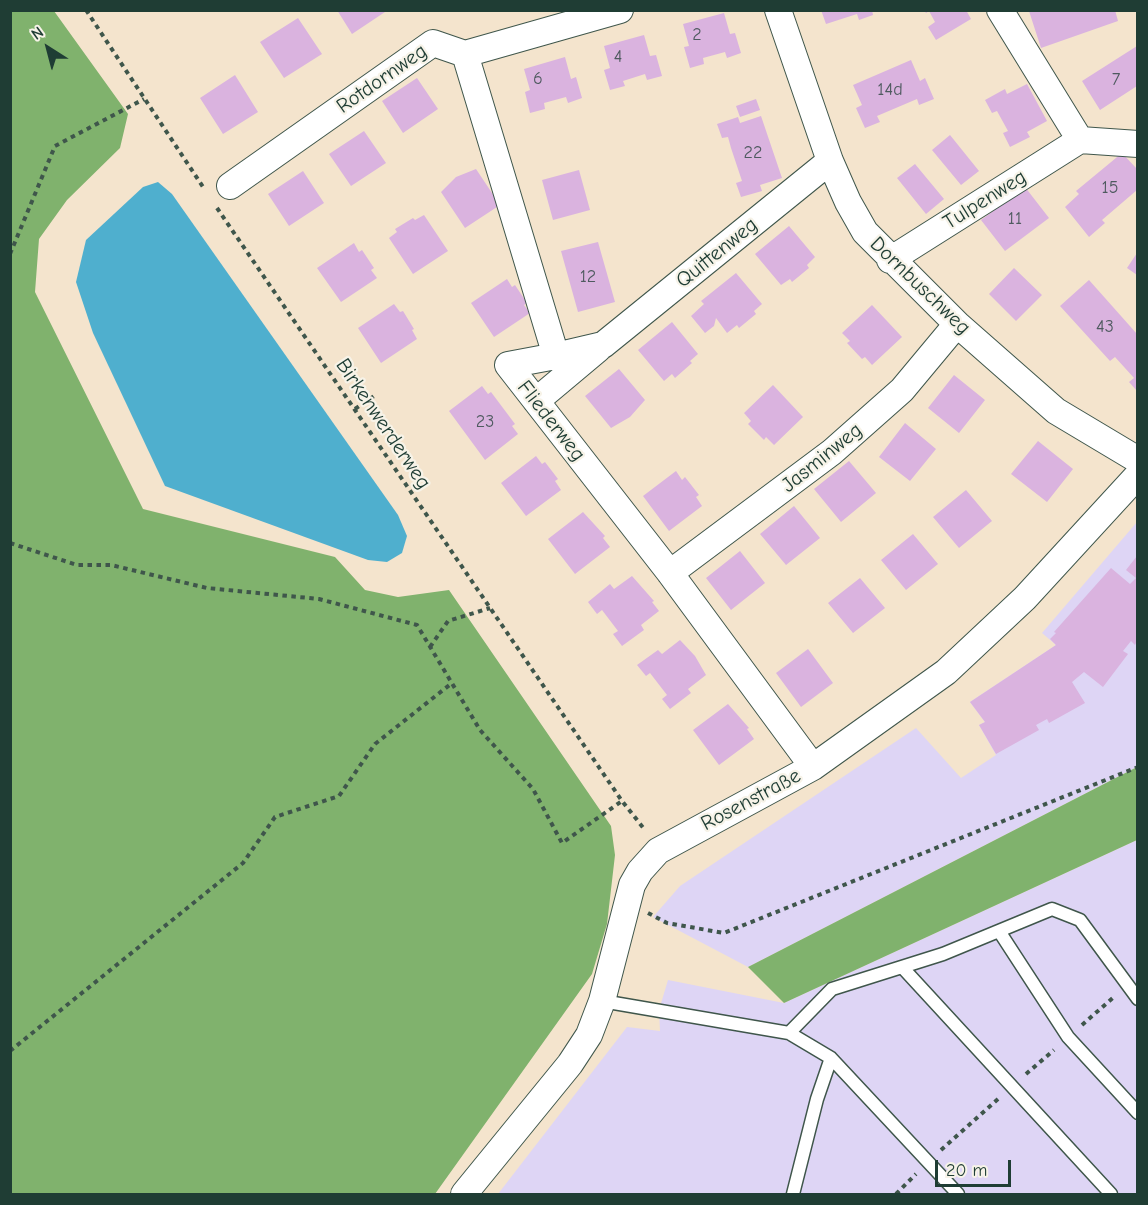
<!DOCTYPE html>
<html>
<head>
<meta charset="utf-8">
<style>
  body { margin:0 }
  #map { position:relative; width:1148px; height:1205px; overflow:hidden; background:#f4e4cd; font-family:"Comic Neue",sans-serif }
  canvas { display:block }
  .frame { position:absolute; inset:0; border:12px solid #1f3d34; pointer-events:none }
  .north { position:absolute; left:18px; top:18px; width:60px; height:60px; -webkit-text-stroke:4px #f7f3e8; paint-order:stroke; rotate:324deg; font-size:16px; font-weight:700; line-height:24px; text-align:center; color:#1f3d34 }
  .north::after { content:''; display:block; margin:auto; width:21px; height:27px; background:#1f3d34; clip-path:polygon(50% 0,100% 100%,50% 72%,0 100%) }
  .scale { position:absolute; left:935px; top:1160px; width:76px; height:27px; box-sizing:border-box; border:3px solid #1f3d34; border-top:0; padding-left:8px; font-size:18px; line-height:21px; white-space:nowrap; color:#1f3d34; -webkit-text-stroke:4px #f7f3e8; paint-order:stroke }
</style>
</head>
<body>
<div id="map">
<canvas width="1148" height="1205"></canvas>
<div class="frame"></div>
<div class="north">N</div>
<div class="scale">20 m</div>
</div>
<script>
const context = document.querySelector('canvas').getContext('2d');
context.lineJoin = 'round';
function fillPath(path, color) { context.fillStyle = color; context.fill(path, 'evenodd'); }
const shape = rows => new Path2D(rows.map(r => 'M' + r).join(''));
function stroke(path, color, width, dash) { context.strokeStyle = color; context.lineWidth = width; context.lineCap = dash ? 'butt' : 'round'; context.setLineDash(dash || []); context.stroke(path); }
function label(font, color, halo, rows, align = 'center') {
  context.font = font + ' "Comic Neue",sans-serif'; context.lineWidth = 4.5; context.setLineDash([]); context.textBaseline = 'middle'; context.strokeStyle = halo; context.fillStyle = color; for (const [text, x, y, turn = 0] of rows) {
    context.save(); context.translate(x, y); context.rotate((+turn || 0) * Math.PI / 180); context.textAlign = isNaN(turn) ? turn : align; if (halo) context.strokeText(text, 0, 0); context.fillText(text, 0, 0); context.restore();
  }
}
fillPath(shape([
  [1137,522,1137,767,748,967,653,917,680,886,916,728,961,778,996,755,979,725,985,722,970,702,1056,645,1042,633],
  [1137,840,1137,1194,498,1194,627,1027,660,1031,659,1010,668,980,784,1003]
]), '#ded5f5');
fillPath(shape([
  [10,11,54,11,128,114,120,148,67,200,39,239,35,292,143,509,335,557,365,590,398,597,449,590,611,826,615,855,607,924,592,974,435,1194,11,1194],
  [1137,767,1137,840,784,1003,748,967]
]), '#80b26d');
fillPath(shape([
  [158,182,172,194,398,515,407,536,402,553,387,562,368,560,165,486,93,333,76,282,86,240,143,187]
]), '#4fafce');
fillPath(shape([
  [337,10,388,10,352,34],
  [821,10,872,10,873,15,859,20,857,14,826,24],
  [924,10,966,10,971,19,936,40,928,27,935,22,929,11,926,13],
  [1115,10,1118,21,1041,48,1029,11],
  [724,13,730,34,735,33,741,53,727,58,725,52,703,58,704,64,690,68,684,47,689,46,683,24],
  [298,18,322,54,284,78,260,42],
  [644,35,650,56,656,55,662,76,647,80,645,74,623,81,625,86,610,90,604,70,610,68,604,46],
  [1137,46,1137,86,1100,110,1082,81],
  [565,57,571,79,576,77,582,98,568,103,566,97,544,103,545,109,530,113,525,92,530,90,524,69],
  [911,60,920,81,925,78,934,99,919,105,917,99,877,116,880,122,865,128,856,108,862,105,853,85],
  [235,75,258,112,223,134,200,98],
  [417,78,438,109,403,133,382,101],
  [1027,84,1047,121,1027,132,1030,137,1010,147,1003,133,1008,131,997,111,992,113,985,100,1005,89,1007,94],
  [756,99,760,110,740,117,736,106],
  [761,116,782,178,760,185,762,191,741,197,736,183,742,181,731,148,728,137,722,138,717,124,738,117,740,123],
  [364,131,386,163,351,186,329,154],
  [950,135,979,171,961,185,932,150],
  [1122,153,1137,169,1137,190,1102,220,1105,223,1089,237,1065,207,1079,194,1076,191],
  [915,164,944,199,926,214,897,178],
  [476,169,500,205,465,228,441,192,456,177],
  [579,170,590,210,553,220,542,180],
  [303,171,324,203,289,226,268,194],
  [1025,187,1049,218,1005,251,981,220],
  [424,215,448,251,413,274,389,238,397,232,395,229,413,218,415,220],
  [789,226,815,257,807,265,809,268,792,282,790,279,781,285,755,254],
  [598,242,615,302,578,312,561,251],
  [354,243,359,252,362,250,374,268,371,270,377,278,341,302,317,268],
  [1137,253,1137,275,1127,268],
  [1014,268,1042,295,1016,321,989,294],
  [736,273,762,304,754,311,756,314,739,328,737,325,727,333,716,318,714,326,705,333,691,316,704,304,701,301],
  [507,279,512,287,515,285,527,303,524,305,530,313,494,337,471,303],
  [1089,280,1137,334,1137,391,1129,382,1134,378,1115,357,1110,361,1060,306],
  [394,304,400,312,403,311,414,329,412,330,417,339,381,363,358,328],
  [872,305,902,337,872,365,865,357,862,359,847,343,850,341,842,333],
  [672,322,698,354,690,361,692,363,675,378,672,374,664,381,638,350],
  [619,369,645,400,630,417,611,428,585,396],
  [954,375,985,400,959,433,928,408],
  [773,385,803,417,774,445,766,437,764,440,748,424,751,421,744,413],
  [482,386,488,394,491,392,515,424,512,426,518,434,485,460,449,411],
  [905,423,936,449,910,481,879,457],
  [1038,441,1073,469,1047,502,1011,474],
  [536,456,542,464,545,462,558,479,555,481,561,490,526,516,501,483],
  [849,461,876,493,841,522,814,489],
  [676,471,682,480,685,477,699,495,696,497,702,506,669,531,643,496],
  [966,490,992,521,959,548,933,517],
  [794,506,820,538,786,565,760,534],
  [583,512,605,536,603,538,610,547,575,574,548,539],
  [913,534,938,564,906,590,881,560],
  [740,551,765,583,731,610,706,578],
  [1137,556,1137,641,1135,645,1131,641,1123,651,1128,654,1103,687,1084,672,1072,682,1085,703,1049,723,1047,719,1036,725,1039,730,996,754,979,725,985,722,970,702,1056,645,1050,639,1056,633,1054,632,1111,568,1130,584,1136,578,1126,570],
  [632,576,654,601,652,602,659,611,641,625,644,630,622,646,613,634,618,631,602,610,597,614,588,602,610,584,614,589],
  [860,578,885,608,853,633,828,603],
  [680,640,695,656,706,675,688,689,691,693,670,709,662,699,667,695,650,673,646,676,637,665,658,650,662,654],
  [808,649,833,683,801,707,776,673],
  [728,704,749,728,747,729,754,739,719,765,693,730]
]), '#dab3df');
const service = shape([
  [999,931,1068,1037,1138,1113],
  [902,967,1111,1194],
  [602,1001,789,1033,831,1058,958,1194],
  [789,1033,832,989,943,954,1052,909,1080,920,1138,999],
  [793,1194,817,1099,831,1058]
]);
const minor = shape([
  [778,10,830,161,848,202,865,232,957,324,1056,411,1138,460],
  [1000,10,1080,140,1138,144],
  [465,54,556,356,508,365,670,573,813,767],
  [230,186,433,43,465,54,620,10],
  [890,260,1080,140],
  [556,356,603,345,830,161],
  [536,401,598,349],
  [670,573,832,452,902,390,957,324],
  [464,1194,570,1064,589,1035,602,1001,632,885,640,871,658,851,813,767,946,672,1025,598,1138,475]
]);
stroke(service, '#3f564b', 15);
stroke(minor, '#3f564b', 28);
stroke(shape([
  [86,10,205,190],
  [217,208,622,801,645,830],
  [10,254,55,146,144,99],
  [355,409,377,394],
  [10,543,77,565,111,565,207,588,319,599,417,625,480,730,533,789,562,843,622,801],
  [430,647,448,621,490,608],
  [648,913,667,923,724,933,1138,767],
  [1082,1025,1115,996],
  [10,1051,243,863,275,817,339,796,375,744,452,683],
  [1026,1074,1054,1050],
  [941,1150,998,1099],
  [896,1194,916,1174]
]), '#3f564b', 4, [4.5, 4.5]);
stroke(service, '#fff', 12);
stroke(minor, '#fff', 26);
label('18px', '#4e5a5f', null, [
  ["2",697,35],
  ["4",618,57],
  ["6",538,79],
  ["7",1116,80],
  ["14d",890,90],
  ["22",753,153],
  ["15",1110,188],
  ["11",1015,219],
  ["12",588,277],
  ["43",1105,327],
  ["23",485,422]
]);
label('21px', '#1f3d34', '#f7f3e8', [
  ["Rotdornweg",382,79,-35],
  ["Tulpenweg",985,200,-32],
  ["Quittenweg",717,253,-39],
  ["Dornbuschweg",920,286,44],
  ["Fliederweg",551,421,52],
  ["Birkenwerderweg",383,424,56],
  ["Jasminweg",822,458,-39],
  ["Rosenstraße",751,800,-28]
]);
</script>
</body>
</html>
